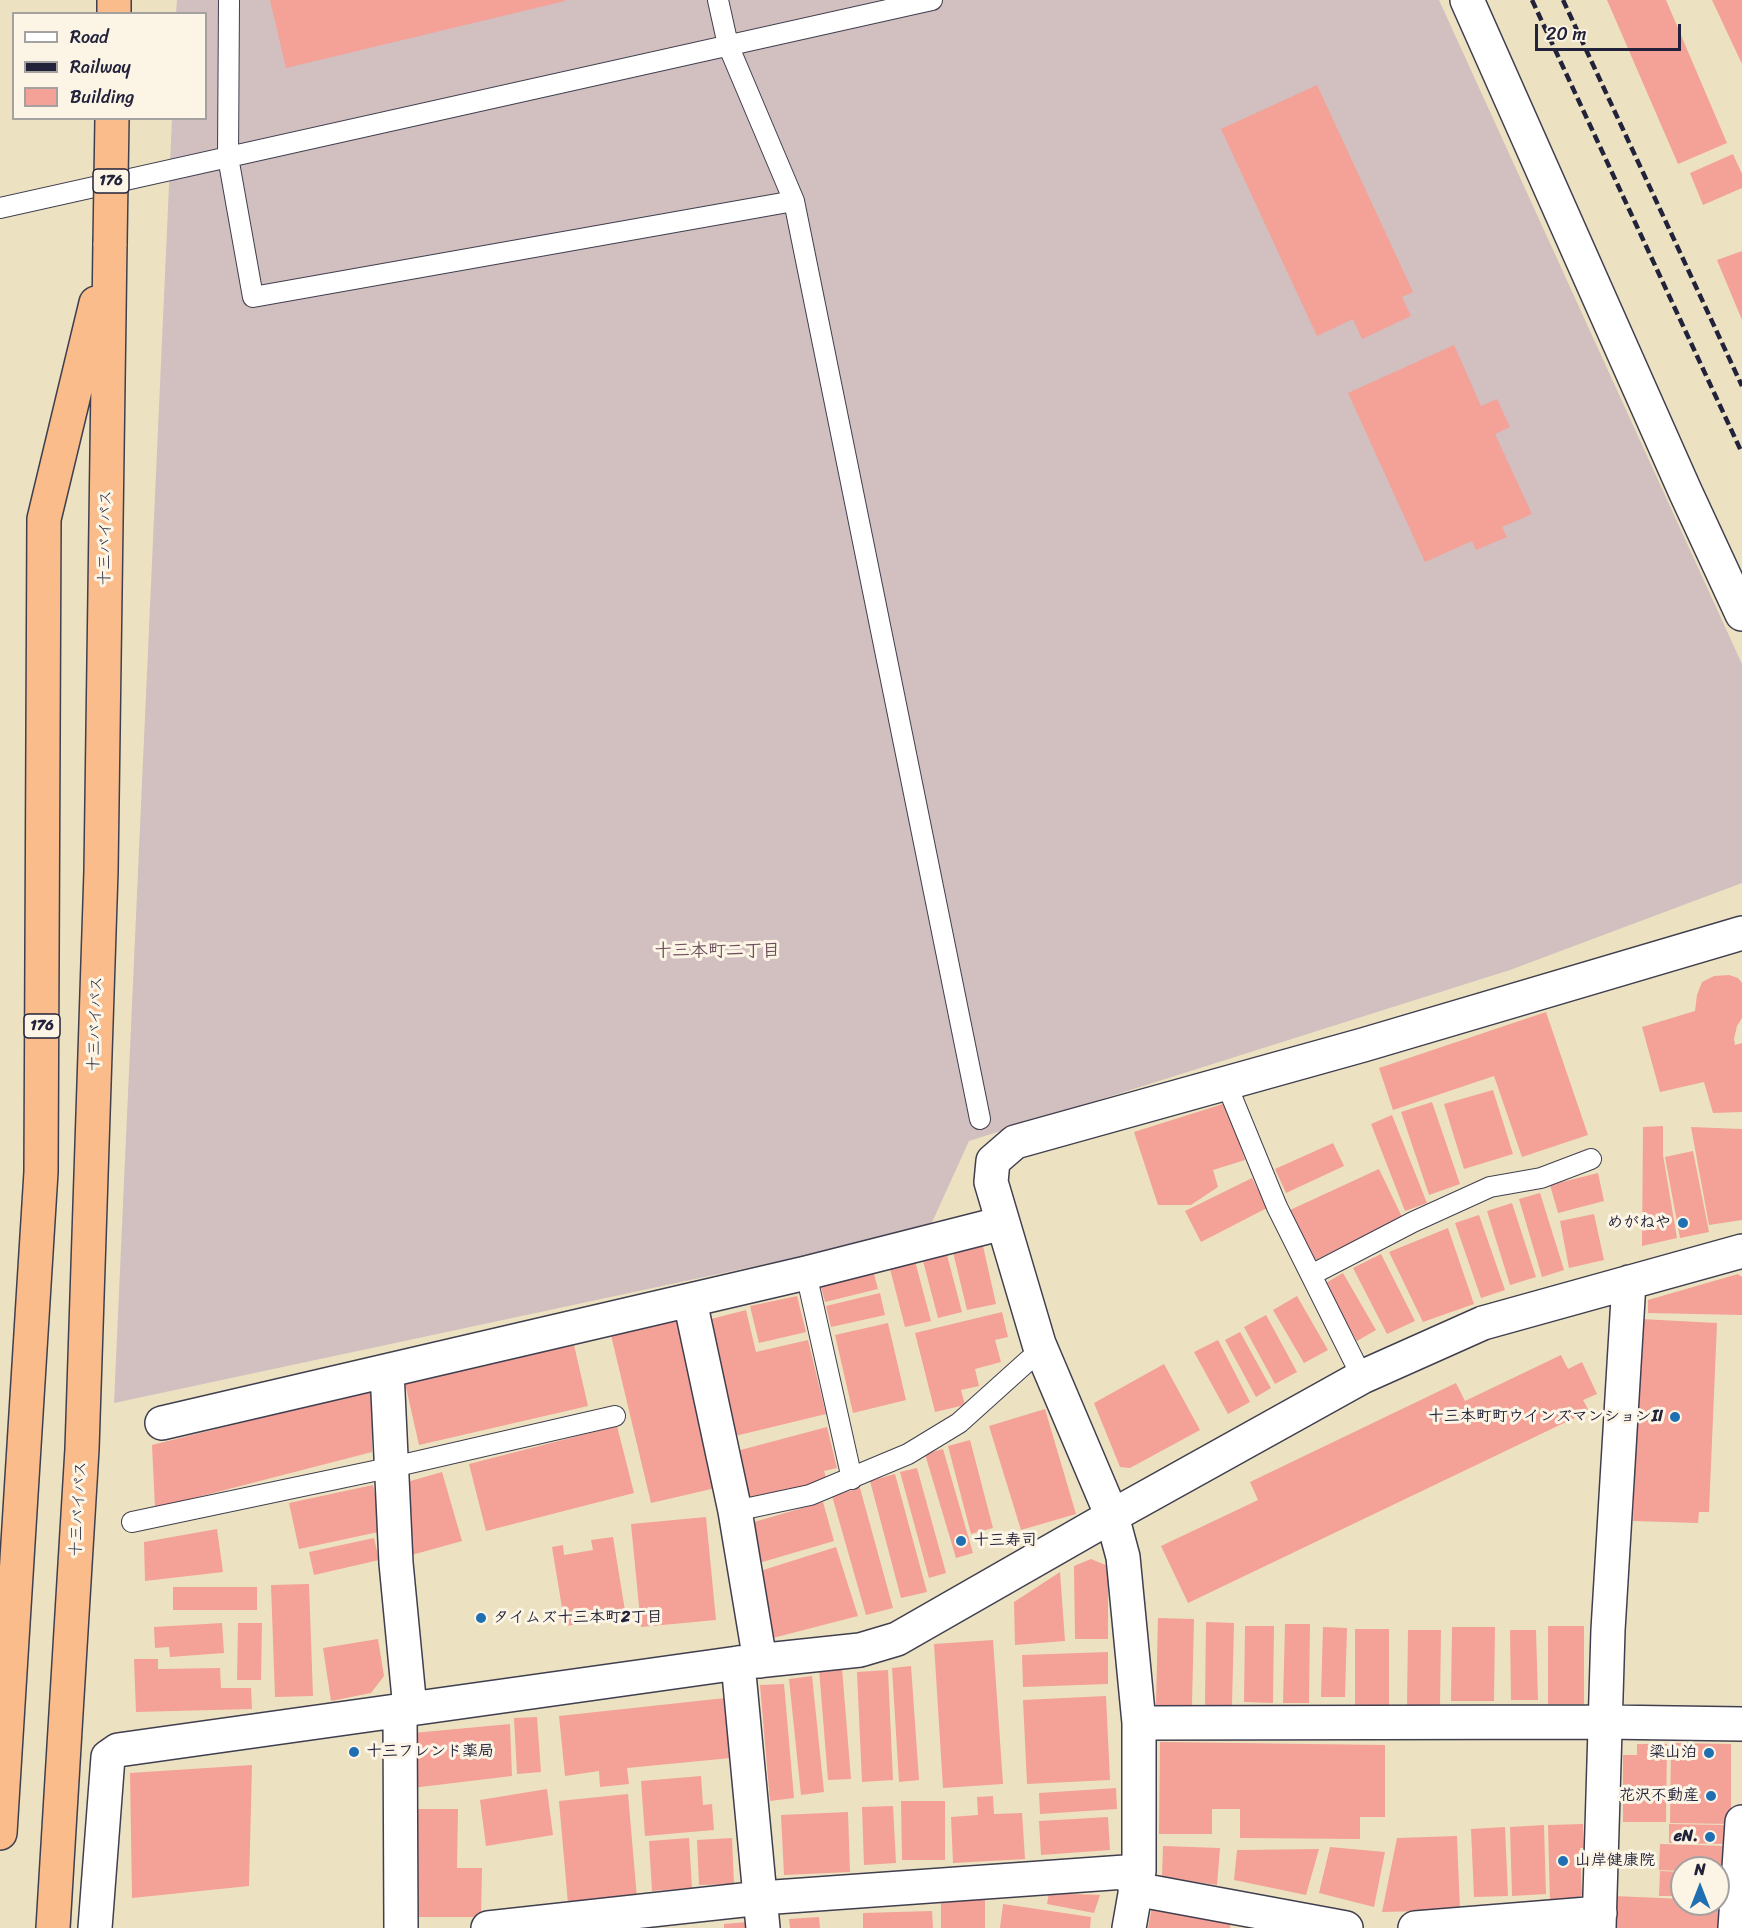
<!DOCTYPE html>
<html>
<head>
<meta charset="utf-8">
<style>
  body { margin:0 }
  #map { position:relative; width:1742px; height:1928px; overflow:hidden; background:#ece2c1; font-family:Sriracha,sans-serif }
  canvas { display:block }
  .legend { position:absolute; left:12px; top:12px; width:195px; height:108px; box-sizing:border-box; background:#fcf5e5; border:2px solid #a5a1a1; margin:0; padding:8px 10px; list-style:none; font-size:18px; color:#22223b }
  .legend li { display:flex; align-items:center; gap:12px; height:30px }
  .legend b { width:30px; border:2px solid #a5a1a1 }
  .north { position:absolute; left:1670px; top:1856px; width:60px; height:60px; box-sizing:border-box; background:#fcf5e5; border:2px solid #a5a1a1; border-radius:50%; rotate:0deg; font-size:16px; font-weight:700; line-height:24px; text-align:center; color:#22223b }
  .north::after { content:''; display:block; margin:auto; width:21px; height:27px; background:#1f6fb2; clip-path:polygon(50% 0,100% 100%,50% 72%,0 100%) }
  .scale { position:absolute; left:1535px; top:24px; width:146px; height:27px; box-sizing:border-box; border:3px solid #22223b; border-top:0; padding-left:8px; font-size:18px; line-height:21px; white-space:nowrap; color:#22223b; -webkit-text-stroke:4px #fcf5e5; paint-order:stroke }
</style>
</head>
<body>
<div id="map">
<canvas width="1742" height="1928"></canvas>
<ul class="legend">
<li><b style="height:8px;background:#fff"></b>Road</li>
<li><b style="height:8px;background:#22223b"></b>Railway</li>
<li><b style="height:16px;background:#f4a198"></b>Building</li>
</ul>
<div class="north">N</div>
<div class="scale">20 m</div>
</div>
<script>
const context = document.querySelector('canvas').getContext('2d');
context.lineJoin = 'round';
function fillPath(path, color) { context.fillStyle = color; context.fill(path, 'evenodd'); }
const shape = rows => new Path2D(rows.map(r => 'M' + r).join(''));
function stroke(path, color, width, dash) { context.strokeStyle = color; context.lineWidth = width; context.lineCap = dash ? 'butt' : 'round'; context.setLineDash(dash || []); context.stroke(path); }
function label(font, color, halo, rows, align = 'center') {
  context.font = font + ' Sriracha,"Klee One",sans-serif'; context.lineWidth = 6; context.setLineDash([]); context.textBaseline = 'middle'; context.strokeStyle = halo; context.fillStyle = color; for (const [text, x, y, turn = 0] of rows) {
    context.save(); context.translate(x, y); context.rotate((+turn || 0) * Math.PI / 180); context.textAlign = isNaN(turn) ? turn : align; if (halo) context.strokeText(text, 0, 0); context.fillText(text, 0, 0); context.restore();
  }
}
fillPath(shape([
  [177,0,1439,0,1742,664,1742,883,1510,970,969,1141,929,1229,114,1403,172,119,206,118,206,14,176,13]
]), '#d2bfbf');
fillPath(shape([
  [270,0,565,0,565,1,286,68],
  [1607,0,1666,0,1727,143,1678,164],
  [1712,0,1742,0,1742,64],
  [1317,85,1413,292,1402,297,1411,316,1362,339,1353,319,1317,336,1221,129],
  [1733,154,1742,174,1742,188,1703,205,1690,173],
  [1742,251,1742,320,1717,260],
  [1454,345,1481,406,1497,399,1510,427,1495,434,1532,514,1502,527,1507,537,1476,550,1472,541,1425,562,1348,393],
  [1729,975,1738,978,1742,983,1742,1018,1737,1026,1734,1039,1735,1045,1742,1043,1742,1112,1713,1113,1704,1082,1660,1092,1642,1027,1695,1011,1697,995,1702,982,1714,976],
  [1546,1012,1588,1135,1522,1157,1494,1076,1393,1110,1379,1068],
  [1493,1090,1513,1154,1464,1169,1444,1104],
  [1432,1102,1460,1184,1429,1195,1401,1112],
  [1226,1103,1245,1160,1213,1170,1218,1187,1191,1205,1158,1205,1134,1132],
  [1392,1115,1427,1203,1405,1211,1371,1124],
  [1663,1126,1663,1155,1677,1238,1642,1246,1643,1127],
  [1691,1127,1742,1129,1742,1220,1709,1225],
  [1333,1143,1344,1166,1286,1193,1275,1169],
  [1693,1151,1709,1232,1680,1238,1665,1157],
  [1379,1169,1403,1219,1313,1261,1290,1210],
  [1598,1173,1604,1201,1558,1213,1550,1185],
  [1252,1178,1267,1208,1201,1242,1185,1211],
  [1540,1193,1564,1270,1542,1277,1519,1199],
  [1512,1203,1536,1277,1510,1285,1487,1211],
  [1594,1214,1604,1260,1569,1268,1560,1221],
  [1479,1215,1505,1290,1481,1298,1455,1223],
  [1448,1228,1474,1304,1423,1322,1389,1252],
  [983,1246,996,1304,967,1310,953,1252],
  [1381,1254,1415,1321,1387,1334,1353,1268],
  [947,1255,962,1312,938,1318,923,1261],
  [915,1261,931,1321,905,1327,890,1269],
  [873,1270,878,1289,825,1302,820,1283],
  [1343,1273,1376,1330,1357,1341,1324,1284],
  [1738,1274,1742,1277,1742,1315,1648,1313,1648,1300],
  [880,1293,885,1315,831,1327,826,1306],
  [797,1296,806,1332,759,1343,750,1306],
  [1297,1296,1328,1350,1304,1363,1273,1310],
  [746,1310,756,1352,808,1340,826,1414,735,1436,707,1320],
  [1002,1312,1008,1337,995,1340,1001,1362,975,1369,979,1386,961,1390,965,1405,935,1412,915,1333],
  [1266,1315,1297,1372,1275,1384,1244,1327],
  [1641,1319,1717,1323,1709,1512,1699,1512,1698,1523,1633,1521],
  [681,1320,720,1487,651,1503,611,1335],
  [888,1323,906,1400,853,1413,835,1335],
  [1240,1332,1271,1388,1256,1397,1225,1340],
  [1218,1340,1250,1402,1228,1414,1194,1352],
  [574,1345,588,1406,419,1445,405,1383],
  [1561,1355,1568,1369,1582,1362,1597,1394,1583,1400,1589,1411,1188,1603,1161,1546,1258,1500,1250,1482,1456,1383,1465,1401],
  [1164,1364,1200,1430,1130,1468,1120,1467,1094,1403],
  [372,1390,372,1452,155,1508,152,1445],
  [1045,1409,1076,1514,1021,1530,989,1426],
  [617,1426,634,1493,486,1531,469,1464],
  [827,1427,837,1468,824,1471,827,1481,746,1502,733,1452],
  [970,1440,993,1528,971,1534,948,1446],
  [943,1449,973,1553,956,1558,925,1454],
  [917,1468,946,1573,929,1578,900,1472],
  [442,1472,462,1541,408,1556,407,1482],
  [895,1474,927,1592,901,1598,870,1481],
  [373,1485,383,1531,299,1549,289,1503],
  [860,1488,893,1608,866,1615,832,1496],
  [823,1502,834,1541,759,1563,747,1524],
  [706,1517,716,1620,641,1627,631,1524],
  [217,1529,223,1572,145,1581,144,1542],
  [613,1537,626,1617,565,1626,552,1547,563,1545,564,1555,593,1550,591,1540],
  [374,1538,379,1560,314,1575,309,1552],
  [836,1547,858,1616,769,1639,757,1572],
  [1091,1559,1108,1566,1108,1639,1075,1639,1074,1566],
  [1060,1572,1065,1641,1015,1645,1014,1602],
  [309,1584,313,1696,275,1697,271,1585],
  [173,1587,257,1587,257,1610,173,1610],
  [1158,1618,1194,1619,1192,1705,1156,1705],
  [1206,1622,1234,1623,1232,1705,1205,1705],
  [222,1623,224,1653,170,1657,169,1647,155,1648,154,1627],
  [238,1623,262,1623,261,1680,237,1680],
  [1285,1624,1310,1624,1309,1703,1283,1703],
  [1245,1626,1274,1626,1273,1703,1244,1702],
  [1548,1626,1584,1626,1584,1704,1548,1704],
  [1323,1627,1347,1628,1345,1697,1321,1697],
  [1452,1627,1495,1627,1494,1701,1451,1701],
  [1355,1629,1389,1629,1389,1709,1355,1709],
  [1408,1630,1441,1630,1440,1707,1407,1706],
  [1510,1630,1536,1630,1538,1700,1511,1700],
  [378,1639,384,1676,371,1693,331,1701,323,1648],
  [993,1640,1003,1784,943,1788,934,1644],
  [1108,1652,1108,1684,1023,1687,1022,1655],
  [134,1659,158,1659,158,1669,220,1668,221,1688,251,1688,252,1709,136,1712],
  [911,1666,919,1780,899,1782,892,1668],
  [842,1668,851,1779,828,1780,819,1669],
  [888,1670,893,1780,862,1782,857,1672],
  [812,1676,824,1792,801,1795,789,1679],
  [784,1684,794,1798,770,1801,760,1685],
  [1106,1696,1110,1780,1027,1784,1023,1700],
  [725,1698,731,1758,627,1768,629,1784,600,1787,599,1771,565,1776,559,1716],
  [537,1717,541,1772,517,1774,514,1718],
  [510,1724,512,1776,412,1788,413,1733],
  [1160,1742,1385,1745,1385,1817,1360,1817,1360,1839,1240,1838,1240,1809,1212,1809,1212,1834,1159,1834],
  [1671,1743,1731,1744,1731,1824,1670,1823],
  [1637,1744,1667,1744,1666,1822,1623,1822,1623,1755,1637,1755],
  [252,1765,249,1886,132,1898,130,1773],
  [701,1776,703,1805,712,1804,714,1830,645,1836,641,1781],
  [1116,1788,1117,1809,1040,1814,1039,1793],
  [547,1789,553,1835,486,1846,480,1800],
  [628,1794,637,1898,568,1904,559,1801],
  [993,1796,994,1814,1022,1813,1025,1859,953,1863,951,1817,978,1815,977,1797],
  [901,1801,945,1801,945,1860,902,1860],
  [893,1806,896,1863,864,1865,862,1807],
  [414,1809,458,1809,457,1868,482,1868,481,1917,412,1917],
  [848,1812,850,1872,784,1875,781,1815],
  [1108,1817,1110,1850,1041,1855,1039,1821],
  [1583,1824,1584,1848,1580,1848,1582,1895,1573,1902,1550,1903,1548,1825],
  [1669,1824,1727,1825,1727,1844,1669,1843],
  [1544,1825,1546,1894,1512,1896,1510,1827],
  [1505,1827,1508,1896,1474,1897,1471,1829],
  [1457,1836,1460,1910,1382,1912,1397,1838],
  [689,1838,692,1888,652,1891,649,1841],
  [732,1838,734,1884,699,1885,697,1840],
  [1660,1844,1727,1846,1726,1872,1718,1872,1718,1868,1682,1868,1682,1871,1659,1870],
  [1163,1846,1220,1848,1217,1885,1162,1877],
  [1330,1847,1385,1852,1374,1907,1319,1893],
  [1319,1849,1306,1895,1234,1880,1237,1850],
  [1660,1871,1682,1872,1682,1896,1659,1896],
  [1718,1873,1726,1873,1725,1897,1718,1897],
  [1049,1893,1100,1895,1094,1913,1047,1904],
  [1615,1896,1682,1899,1682,1904,1718,1904,1718,1900,1725,1900,1724,1928,1613,1928],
  [941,1898,985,1898,985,1928,941,1928],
  [1003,1904,1091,1917,1090,1928,1000,1928],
  [1152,1907,1232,1919,1230,1928,1148,1928],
  [932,1911,933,1928,863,1928,863,1913],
  [819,1917,820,1928,790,1928,789,1919],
  [748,1922,748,1928,724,1928,724,1924]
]), '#f4a198');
const service = shape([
  [229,0,228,157,253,297,794,201],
  [718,0,728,45,794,201,980,1119],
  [0,208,932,0],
  [1226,1083,1277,1207,1362,1377],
  [806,1273,852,1479],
  [1311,1275,1413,1222,1490,1187,1541,1178,1591,1159],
  [735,1511,810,1495,908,1454,959,1423,1029,1360,1042,1351],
  [132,1522,393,1467,615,1416]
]);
const minor = shape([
  [1467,0,1685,491,1742,614],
  [690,1301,735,1511,760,1661],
  [387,1371,396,1563,410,1709],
  [162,1423,806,1273,1003,1223],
  [738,1663,763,1928],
  [400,1711,401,1928],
  [1139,1723,1606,1722,1742,1724],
  [1135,1889,1346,1928],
  [95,1928,108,1757,118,1750,738,1663,860,1650,897,1639,1112,1516,1362,1377,1483,1323,1742,1251],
  [488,1928,761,1898,1139,1871],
  [1129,1928,1139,1871,1139,1723,1123,1557,1112,1516,1039,1344,991,1182,993,1161,1015,1142,1363,1045,1742,933],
  [1415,1928,1600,1913],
  [1599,1928,1608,1630,1629,1282],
  [1735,1928,1742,1822]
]);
const trunk = shape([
  [114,14,114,0],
  [0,1833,41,1172,44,519,96,303],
  [53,1928,82,1449,101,871,110,243]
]);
stroke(service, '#403f4f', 22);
stroke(minor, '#403f4f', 36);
stroke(trunk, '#403f4f', 36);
stroke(service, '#fff', 20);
stroke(minor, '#fff', 33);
stroke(trunk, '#f9bc8a', 33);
stroke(shape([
  [1532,0,1742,453],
  [1563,0,1742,386]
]), '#22223b', 4.5, [9, 4.5]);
const trunkBridge = shape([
  [110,243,112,118]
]);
stroke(trunkBridge, '#403f4f', 36, []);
stroke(trunkBridge, '#f9bc8a', 33);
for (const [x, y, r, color] of [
  [1683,1223,6,"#1f6fb2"],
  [1675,1417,6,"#1f6fb2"],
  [961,1541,6,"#1f6fb2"],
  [481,1618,6,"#1f6fb2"],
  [354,1752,6,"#1f6fb2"],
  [1709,1753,6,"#1f6fb2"],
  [1711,1796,6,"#1f6fb2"],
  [1710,1837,6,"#1f6fb2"],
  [1563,1861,6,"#1f6fb2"]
]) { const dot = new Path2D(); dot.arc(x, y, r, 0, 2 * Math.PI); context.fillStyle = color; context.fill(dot); stroke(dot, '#fcf5e5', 2); }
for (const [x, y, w] of [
  [111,181,36],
  [42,1026,36]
]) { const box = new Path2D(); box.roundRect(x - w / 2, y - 12, w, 24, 4.5); context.fillStyle = '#fcf5e5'; context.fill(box); stroke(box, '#22223b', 1.5); }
label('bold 15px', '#22223b', null, [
  ["176",111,181],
  ["176",42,1026]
]);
label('16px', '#22223b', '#fcf5e5', [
  ["十三バイパス",106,538,-89],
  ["十三バイパス",96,1024,-88],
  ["十三バイパス",79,1509,-87]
]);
label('bold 16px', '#22223b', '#fcf5e5', [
  ["めがねや",1671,1223],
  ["十三本町町ウインズマンションII",1663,1417],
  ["十三寿司",973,1541,"left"],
  ["タイムズ十三本町2丁目",493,1618,"left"],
  ["十三フレンド薬局",366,1752,"left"],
  ["梁山泊",1697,1753],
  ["花沢不動産",1699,1796],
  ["eN.",1698,1837],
  ["山岸健康院",1575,1861,"left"]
], 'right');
label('bold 18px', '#6c4e5c', '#fcf5e5', [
  ["十三本町二丁目",717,951]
]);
</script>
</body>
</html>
